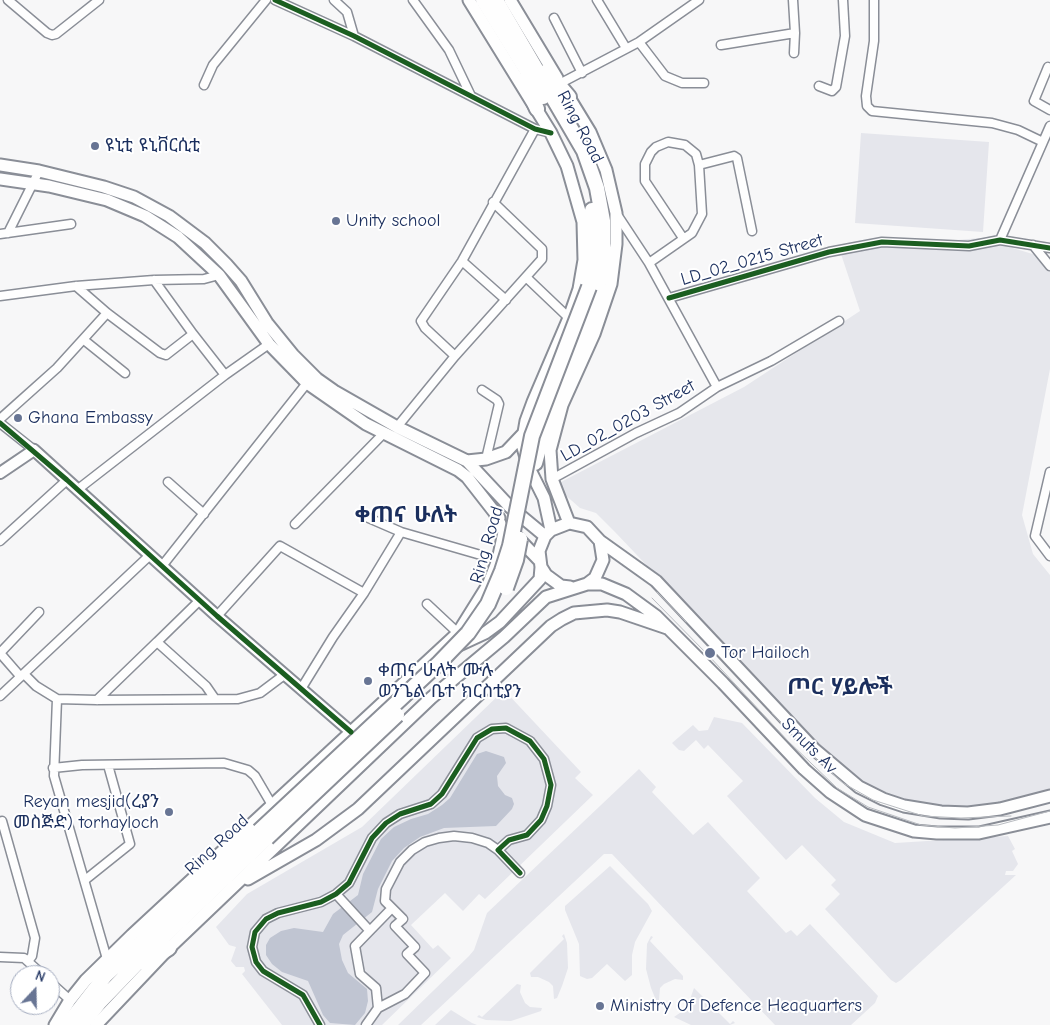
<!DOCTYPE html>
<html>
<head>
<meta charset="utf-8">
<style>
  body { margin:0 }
  #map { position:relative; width:1050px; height:1025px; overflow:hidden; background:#f7f7f8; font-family:"Comic Neue",sans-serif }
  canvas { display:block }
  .north { position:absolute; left:10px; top:965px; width:50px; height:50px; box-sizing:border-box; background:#fff; border:1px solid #a4acbf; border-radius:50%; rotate:21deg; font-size:14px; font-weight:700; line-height:20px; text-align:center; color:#1b2f5e }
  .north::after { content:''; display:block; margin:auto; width:18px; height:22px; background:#687594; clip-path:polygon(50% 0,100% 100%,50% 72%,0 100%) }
</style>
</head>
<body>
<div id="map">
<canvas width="1050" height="1025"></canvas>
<div class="north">N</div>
</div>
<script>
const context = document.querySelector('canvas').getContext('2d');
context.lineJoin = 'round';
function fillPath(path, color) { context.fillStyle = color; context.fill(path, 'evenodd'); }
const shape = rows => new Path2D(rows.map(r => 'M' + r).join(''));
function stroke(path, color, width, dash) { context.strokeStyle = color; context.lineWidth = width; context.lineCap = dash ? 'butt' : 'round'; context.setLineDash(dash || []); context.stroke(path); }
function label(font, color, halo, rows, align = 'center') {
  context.font = font + ' "Comic Neue","Noto Sans Ethiopic",sans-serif'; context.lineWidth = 4; context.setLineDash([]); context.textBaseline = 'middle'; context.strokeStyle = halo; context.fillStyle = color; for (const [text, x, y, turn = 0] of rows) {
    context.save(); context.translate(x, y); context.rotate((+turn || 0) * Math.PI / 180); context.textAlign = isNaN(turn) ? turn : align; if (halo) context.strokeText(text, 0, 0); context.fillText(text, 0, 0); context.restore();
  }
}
fillPath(shape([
  [979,238,1036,255,1050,272,1050,369,1022,515,1033,554,1050,575,1050,791,996,807,954,809,907,803,862,784,828,756,615,532,596,513,580,508,563,493,561,482,744,387,860,311,840,251]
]), '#e6e7ec');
fillPath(shape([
  [861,133,989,142,983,232,855,223],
  [504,690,581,772,575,778,593,795,485,899,479,894,463,911,445,893,411,925,433,949,438,945,451,958,382,1025,282,1025,242,974,245,971,244,967,236,967,231,961,236,947,229,945,216,927,247,894,362,827],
  [714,717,742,723,815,798,844,822,895,843,1008,836,1015,849,1012,851,1018,864,1013,871,1006,871,1005,875,1016,875,901,980,896,983,891,980,825,909,840,894,831,885,836,880,802,845,786,860,727,796,743,781,708,745,704,749,696,740,684,751,679,750,672,743,693,725,699,731,708,730],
  [639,769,656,787,652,792,693,835,708,822,760,878,747,891,786,933,791,930,797,936,810,924,878,996,875,1003,851,1025,775,1025,612,854,604,854,421,1025,398,1025,469,956,474,950,487,913],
  [610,866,648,904,652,911,635,942,632,955,632,975,625,981,607,964,592,978,587,979,580,976,579,944,565,910,565,906],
  [564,934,567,943,568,968,562,986,557,998,554,999,553,986,549,982,538,977,531,977,530,973,564,939,562,936],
  [651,936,653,937,650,941,683,976,683,980,675,979,664,984,660,988,659,1000,656,1000,651,988,646,969,647,944],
  [517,984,521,985,520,992,525,1003,530,1007,542,1008,541,1011,511,1021,486,1020,477,1017,479,1015,482,1017],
  [694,988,730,1024,733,1021,735,1023,730,1025,691,1025,674,1017,687,1008],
  [451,1010,472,1023,477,1025,435,1025]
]), '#e5e6ec');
fillPath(shape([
  [486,751,504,757,506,763,497,776,498,786,505,795,512,798,514,804,512,809,496,826,444,828,420,837,404,848,392,861,378,889,372,912,343,935,339,944,342,960,348,973,367,989,368,1001,365,1013,355,1025,330,1023,323,1015,308,981,282,972,272,964,266,955,266,945,270,938,281,931,294,928,323,932,333,914,358,895,363,874,381,839,394,827,411,819,428,814,442,805,450,798,477,754]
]), '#c0c5d2');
const street = shape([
  [8,0,47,33,52,35,56,34,99,0],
  [275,0,354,36,535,129,551,133],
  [334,0,347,12,354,36],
  [413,0,449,50,471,96],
  [597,0,626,48],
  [793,0,795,33,794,53],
  [874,0,874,41,866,96,867,106,872,111,992,123,1018,130,1043,142],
  [554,18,582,73],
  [639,42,665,76,682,83,704,83],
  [721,45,795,33],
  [1048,67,1034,101,1050,110],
  [561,83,639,42,699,0],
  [204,85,213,65,266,0],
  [819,86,832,91,836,87,845,36,843,0],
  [699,165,734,156,737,158,752,231],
  [616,213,649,263,717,387],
  [8,233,39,171],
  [0,234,71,224],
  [1000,240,1050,126],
  [1033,245,1050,266],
  [462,261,506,300],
  [649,263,692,233,702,214,699,165,696,154,685,145,668,142,656,147,651,152,645,164,645,181,683,238],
  [527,278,569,318],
  [76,286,107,313,160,353,166,355,193,334,154,280],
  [0,296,76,286,154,280,204,279,219,275],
  [669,298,829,252,882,242,969,246,1000,240,1050,248],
  [84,340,125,373],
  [455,356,425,328,421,321,462,261,535,129],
  [225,375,269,344],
  [482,390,497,400,499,404,486,459],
  [0,419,57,368,107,313],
  [0,423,34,450],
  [397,427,455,356,542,259,542,249,493,202],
  [1050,472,1035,536,1050,556],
  [552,479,636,433,679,413,717,387,771,361,839,321],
  [168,482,204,514],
  [77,490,225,375,193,334],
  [364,516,401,532,498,560],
  [295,524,384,433],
  [0,541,67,480],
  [162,566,307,383],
  [427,604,458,633],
  [217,616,280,546,364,593],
  [157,642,200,600],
  [24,674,36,686,57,699,97,700,238,699,260,693,284,675],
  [20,676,0,653,39,612],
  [301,689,333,637,364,593,401,532],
  [0,696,149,556],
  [57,699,54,776,107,959],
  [97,700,157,642,206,686,215,699],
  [53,768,82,765,224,763,248,770,255,776,272,805],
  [2,821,35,938,32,956,29,960],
  [85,880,130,844,108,765],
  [336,894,369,930],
  [0,957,24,958,43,975],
  [50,982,70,1000],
  [378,1008,376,988,360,974,355,946,392,908],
  [320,1025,303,995,263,971,256,962,252,947,255,932,266,919,278,913,321,902,336,894,349,883,372,838,386,823,400,814,431,804,442,794,477,738,492,729,506,728,530,741,544,759,551,785,547,806,541,820,527,835,509,840,498,850,520,873],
  [366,1025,378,1008,405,994,425,973,407,954,415,947,395,926,403,919,385,901,386,889,400,862,412,850,425,842,439,838,454,836,472,838,488,843,498,850]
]);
const secondary = shape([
  [0,473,34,450,217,616,351,732]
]);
const primary = shape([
  [469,0,551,133,567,166,583,222,584,260,579,289,569,318,533,402,526,421,522,444,529,468,544,498,551,530],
  [510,0,557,78],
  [565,91,590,132,606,170,616,213,616,244,611,284,594,334,562,405,550,450,552,479,569,523],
  [0,165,39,171,104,187,134,197,169,216,205,243,226,264,241,281,267,323,293,355,317,379,334,391,397,427,467,461,510,507,545,536],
  [0,179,49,186,107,200,145,216,178,237,219,275,269,344,307,383,366,424,458,470,467,477,499,518],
  [467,461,486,459,506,452,524,433],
  [515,535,539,560],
  [600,541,656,581,814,749,859,787,883,799,904,806,941,812,968,813,1000,809,1050,796],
  [587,584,602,584,626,594,656,616,723,683,804,769,830,792,865,815,914,831,937,833,979,833,1050,817],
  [457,646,485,633,500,622,540,579,541,567],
  [248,879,316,840,358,809,551,626,562,619,574,613,607,610,620,612,667,628],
  [55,1025,70,1000,86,980,132,935,458,633,488,585,498,560,504,532,495,513],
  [96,1025,169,948,431,698,504,637,546,597,587,584,595,578,603,560,600,541,587,527,569,523,551,530,545,536,539,551,541,567,546,575,561,586,570,587]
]);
const highway = shape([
  [483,0,543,97],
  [496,0,584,151,597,188,603,221,603,267,595,301,549,413,535,463],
  [547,71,569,97],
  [525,81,537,109],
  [589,287,593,266,592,210],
  [145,963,169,948],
  [67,1025,105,976,259,831],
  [82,1025,99,1003,155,945,267,838]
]);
stroke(street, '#8a8e97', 11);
stroke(secondary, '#8a8e97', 14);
stroke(primary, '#8a8e97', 15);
stroke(highway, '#8a8e97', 18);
stroke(street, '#fefefe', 8);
stroke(secondary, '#fefefe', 10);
stroke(primary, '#fefefe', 11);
stroke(highway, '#fefefe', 14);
stroke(shape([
  [657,592,686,622],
  [652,598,708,655,788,741,837,788,868,807,921,825,955,828,998,825,1050,811],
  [772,713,806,750,843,783,873,800,923,816,961,818,1011,816]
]), '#b8bbc0', 1);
const highwayBridge = shape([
  [506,588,516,560,520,539],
  [259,831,439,663,468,633,488,604,502,571,510,546,532,436,589,287],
  [267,838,397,715]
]);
stroke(highwayBridge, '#8a8e97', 18, []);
stroke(highwayBridge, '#fefefe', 14);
stroke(shape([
  [275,0,354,36,535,129,551,133],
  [669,298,829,252,882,242,969,246,1000,240,1050,248],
  [0,423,67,480,217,616,351,732],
  [320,1025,303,995,263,971,256,962,252,947,255,932,266,919,278,913,321,902,336,894,349,883,372,838,386,823,400,814,431,804,442,794,477,738,492,729,506,728,530,741,544,759,551,785,547,806,541,820,527,835,509,840,498,850,520,873]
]), '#1b5e20', 5);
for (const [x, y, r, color] of [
  [95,146,5,"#687594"],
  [336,221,5,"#687594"],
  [18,418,5,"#687594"],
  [710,653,6,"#687594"],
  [368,681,5,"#687594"],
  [169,812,5,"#687594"],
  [600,1006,5,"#687594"]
]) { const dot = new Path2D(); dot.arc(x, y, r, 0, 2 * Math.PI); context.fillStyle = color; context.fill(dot); stroke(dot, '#fff', 2); }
label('18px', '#1b2f5e', '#fff', [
  ["Ring Road",580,127,62],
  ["LD_02_0215 Street",752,260,-16],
  ["LD_02_0203 Street",628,421,-29],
  ["Ring Road",487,545,-74],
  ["Smuts Av",809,746,45],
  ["Ring Road",217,845,-43]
]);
label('18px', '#1b2f5e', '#fff', [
  ["ዩኒቲ ዩኒቨርሲቲ",105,146],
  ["Unity school",346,221],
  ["Ghana Embassy",28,418],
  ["Tor Hailoch",721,653],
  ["ቀጠና ሁለት ሙሉ",378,671],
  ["ወንጌል ቤተ ክርስቲያን",378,692],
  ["Reyan mesjid(ረያን",159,802,"right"],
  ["መስጅድ) torhayloch",159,823,"right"],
  ["Ministry Of Defence Heaquarters",610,1006]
], 'left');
label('bold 22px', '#1b2f5e', '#fff', [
  ["ቀጠና ሁለት",406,516],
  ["ጦር ሃይሎች",840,688]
]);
</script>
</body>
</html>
